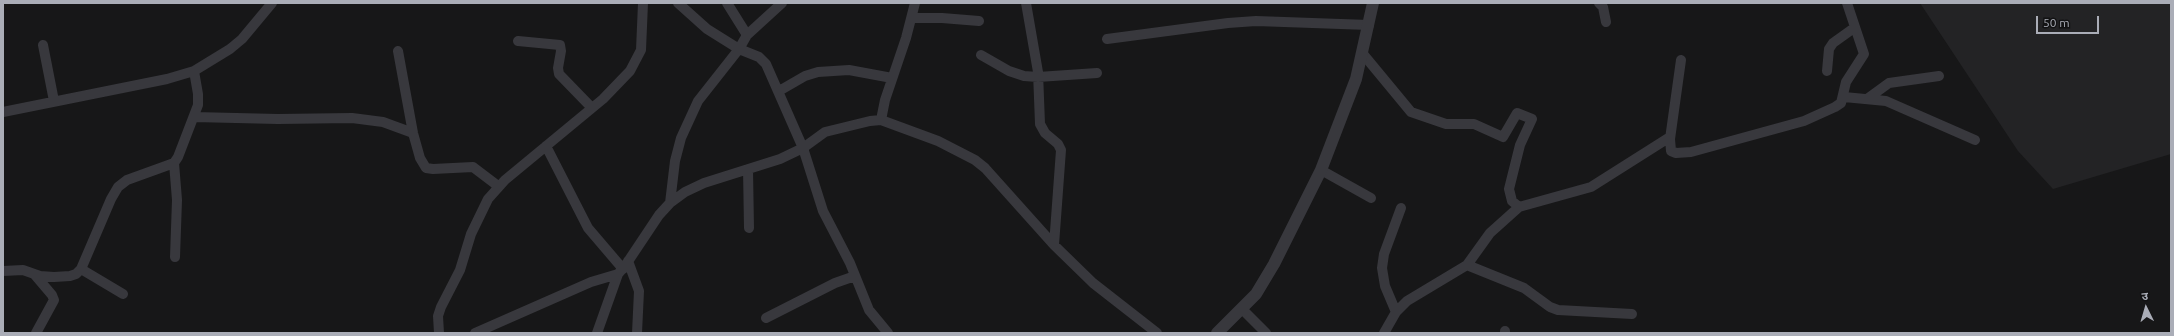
<!DOCTYPE html>
<html>
<head>
<meta charset="utf-8">
<style>
  body { margin:0 }
  #map { position:relative; width:2174px; height:336px; overflow:hidden; background:#171718; font-family:Ubuntu,"Noto Sans Devanagari",sans-serif }
  canvas { display:block }
  .frame { position:absolute; inset:0; border:4px solid #aaadb7; pointer-events:none }
  .north { position:absolute; left:2126px; top:288px; width:40px; height:40px; -webkit-text-stroke:3px #121213; paint-order:stroke; rotate:355deg; font-size:11px; font-weight:700; line-height:16px; text-align:center; color:#aaadb7 }
  .north::after { content:''; display:block; margin:auto; width:14px; height:18px; background:#aaadb7; clip-path:polygon(50% 0,100% 100%,50% 72%,0 100%) }
  .scale { position:absolute; left:2036px; top:16px; width:63px; height:18px; box-sizing:border-box; border:2px solid #aaadb7; border-top:0; padding-left:5px; font-size:12px; line-height:14px; white-space:nowrap; color:#aaadb7; -webkit-text-stroke:3px #121213; paint-order:stroke }
</style>
</head>
<body>
<div id="map">
<canvas width="2174" height="336"></canvas>
<div class="frame"></div>
<div class="north">उ</div>
<div class="scale">50 m</div>
</div>
<script>
const context = document.querySelector('canvas').getContext('2d');
context.lineJoin = 'round';
function fillPath(path, color) { context.fillStyle = color; context.fill(path, 'evenodd'); }
const shape = rows => new Path2D(rows.map(r => 'M' + r).join(''));
function stroke(path, color, width, dash) { context.strokeStyle = color; context.lineWidth = width; context.lineCap = dash ? 'butt' : 'round'; context.setLineDash(dash || []); context.stroke(path); }
fillPath(shape([
  [1920,3,2171,3,2171,154,2053,189,2018,151]
]), '#232325');
stroke(shape([
  [678,3,707,29,739,49,759,57,766,64,803,148,823,211,850,263,869,310,888,333],
  [727,3,747,35],
  [1026,3,1038,72,1040,124,1045,133,1058,144,1061,150,1054,245],
  [1599,3,1603,7,1606,22],
  [912,18,942,18,979,21],
  [1107,39,1228,23,1256,21,1369,25],
  [518,41,560,45,561,51,558,68,559,74,592,108],
  [43,45,54,101],
  [398,51,413,133,420,158,426,168,433,169,473,167,498,186],
  [1363,54,1411,112,1446,124,1474,124,1503,137,1517,113,1532,119,1520,145,1509,189,1512,201,1519,207],
  [981,55,1009,71,1024,76,1038,77,1097,73],
  [1681,60,1670,139,1671,151,1676,153,1691,152,1804,121,1835,107,1841,103,1846,82,1864,54,1847,3],
  [1827,71,1829,49,1833,43,1854,28],
  [779,91,805,76,818,72,849,70,892,78],
  [1844,97,1886,101,1975,140],
  [1867,99,1889,83,1939,76],
  [3,112,167,79,194,71,230,49,242,39,272,3],
  [194,117,278,119,352,118,383,122,413,133],
  [881,120,885,100,906,38,915,3],
  [546,146,588,228,623,269],
  [174,163,177,200,175,257],
  [748,169,749,228],
  [1321,170,1371,198],
  [670,203,675,161,681,138,698,101,739,49,747,35,782,3],
  [628,261,639,291,637,333],
  [1467,265,1524,288,1550,307,1558,310,1632,314],
  [81,269,123,294],
  [3,271,23,270,40,276,54,277,70,276,76,274,81,269,111,199,118,187,127,180,174,163,178,157,198,105,198,94,194,71],
  [35,275,52,295,54,300,36,333],
  [1242,309,1266,333],
  [1396,312,1385,286,1382,268,1384,254,1401,208],
  [766,318,835,283,855,276],
  [1505,331,1505,333],
  [439,333,438,316,441,307,460,270,471,234,488,199,505,180,603,99,630,71,641,50,643,3],
  [475,333,591,282,618,274],
  [597,333,618,274,625,266,659,215,670,203,685,192,704,183,780,159,803,148,825,132,870,121,881,120,938,141,975,160,985,168,1054,245,1093,283,1157,333],
  [1384,333,1396,312,1407,301,1467,265,1490,233,1519,207,1591,187,1670,137]
]), '#38383d', 10);
stroke(shape([
  [1217,333,1256,294,1274,264,1321,170,1356,79,1373,3]
]), '#38383d', 12);
</script>
</body>
</html>
